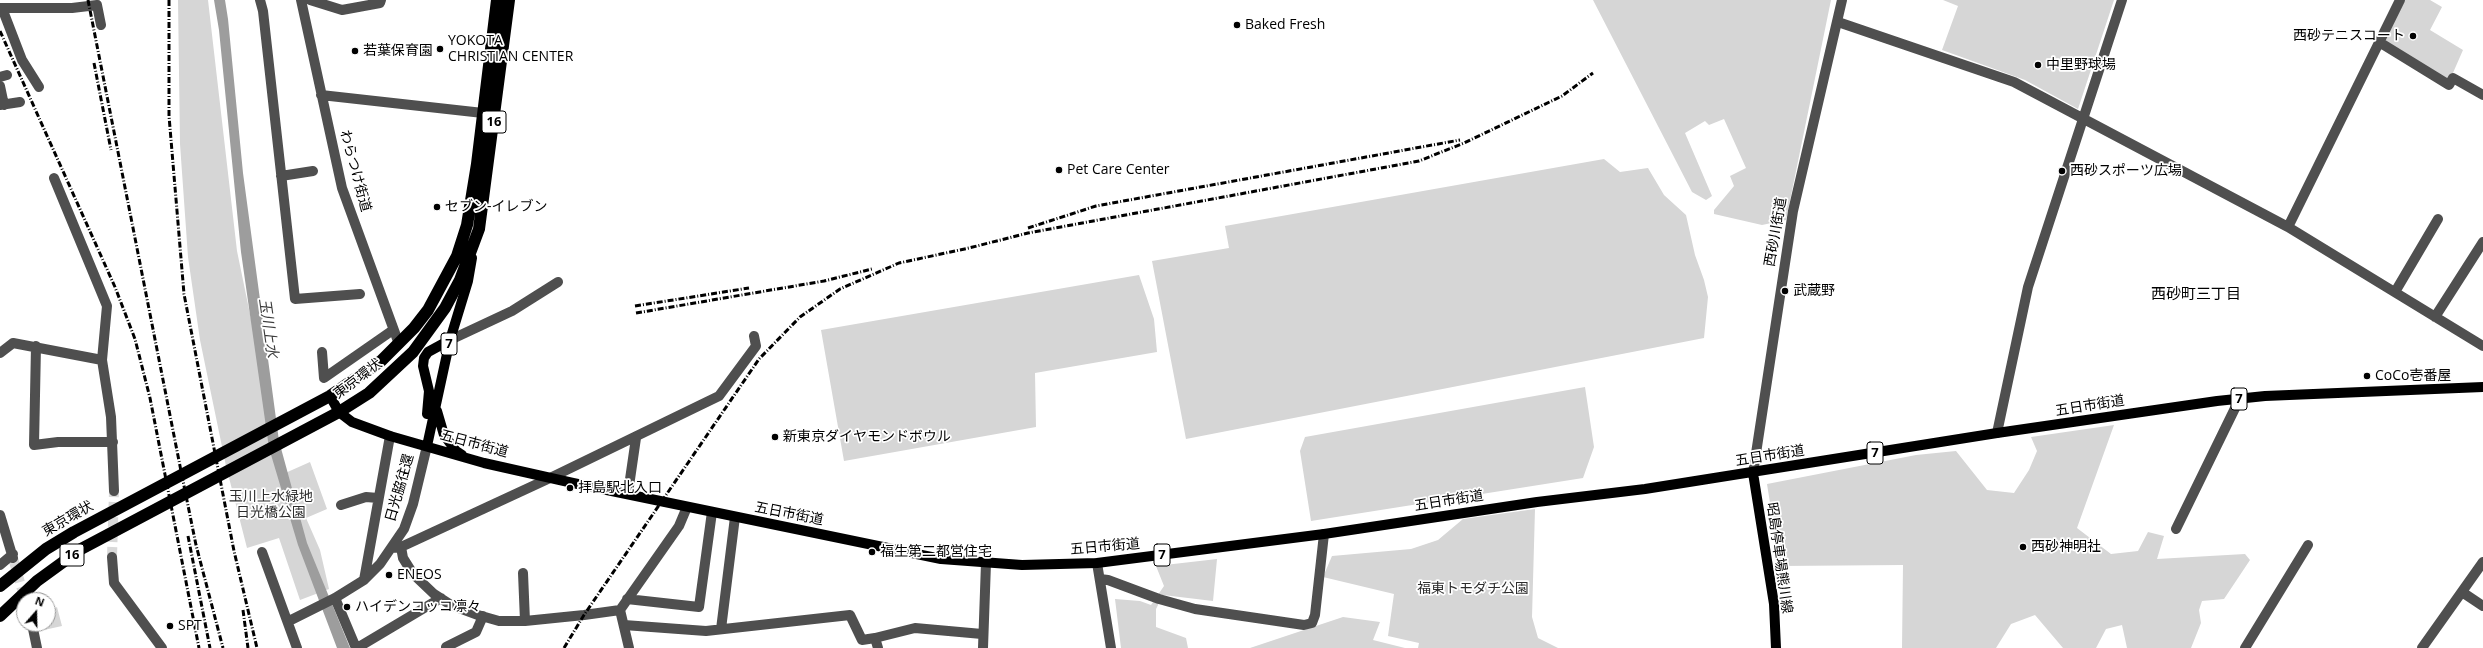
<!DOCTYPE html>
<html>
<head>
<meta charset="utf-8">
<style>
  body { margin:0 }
  #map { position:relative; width:2483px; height:648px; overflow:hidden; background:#fff; font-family:"Open Sans",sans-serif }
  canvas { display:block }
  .north { position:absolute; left:16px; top:592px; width:40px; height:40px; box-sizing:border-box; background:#fff; border:1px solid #999; border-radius:50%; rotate:20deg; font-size:11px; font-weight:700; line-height:16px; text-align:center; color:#000 }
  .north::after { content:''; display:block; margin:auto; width:14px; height:18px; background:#000; clip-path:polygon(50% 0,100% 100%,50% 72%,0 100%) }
</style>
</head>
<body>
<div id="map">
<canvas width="2483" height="648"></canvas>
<div class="north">N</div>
</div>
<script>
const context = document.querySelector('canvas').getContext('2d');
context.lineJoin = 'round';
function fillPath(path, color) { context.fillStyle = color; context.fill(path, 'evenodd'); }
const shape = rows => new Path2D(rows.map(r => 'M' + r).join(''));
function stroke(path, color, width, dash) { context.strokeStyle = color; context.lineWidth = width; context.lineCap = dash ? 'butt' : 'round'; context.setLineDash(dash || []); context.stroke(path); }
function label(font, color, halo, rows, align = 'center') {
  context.font = font + ' "Open Sans","Noto Sans JP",sans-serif'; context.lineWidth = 3.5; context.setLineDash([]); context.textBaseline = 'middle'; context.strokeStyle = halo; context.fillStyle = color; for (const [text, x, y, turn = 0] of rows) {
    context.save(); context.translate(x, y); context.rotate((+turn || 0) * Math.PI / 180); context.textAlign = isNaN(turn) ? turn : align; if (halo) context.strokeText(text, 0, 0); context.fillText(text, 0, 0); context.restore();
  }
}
fillPath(shape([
  [178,0,208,0,237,251,283,474,310,462,327,509,306,518,320,550,329,589,300,600,279,538,247,548,226,466,200,340,188,257,180,144],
  [1593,0,1831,0,1786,220,1762,225,1714,214,1714,210,1734,186,1730,176,1746,168,1724,119,1709,125,1705,121,1685,133,1712,196,1706,200,1692,192],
  [2114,0,2078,109,2025,80,1942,50,1958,6,1943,0],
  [2405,0,2430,0,2442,7,2430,30,2463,50,2449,82,2385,41],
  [1604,159,1620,172,1648,168,1664,195,1686,215,1695,255,1704,280,1708,297,1704,338,1186,439,1152,261,1229,248,1225,226],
  [1139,275,1154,319,1157,352,1035,373,1036,427,844,461,821,330],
  [1585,387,1594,447,1583,478,1311,521,1300,451,1305,437],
  [2114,425,2077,528,2111,554,2138,551,2148,532,2164,536,2157,559,2245,554,2250,560,2224,599,2202,601,2199,610,2201,623,2191,648,2127,648,2122,625,2106,629,2096,648,2063,648,2035,615,2011,624,1996,648,1902,648,1903,565,1780,566,1767,484,1916,455,1956,451,1987,490,2014,493,2029,470,2037,451,2031,437],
  [1535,509,1532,617,1538,638,1558,648,1418,648,1419,643,1388,636,1394,594,1323,577,1332,556,1411,549,1438,540,1463,519],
  [1217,559,1213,601,1163,595,1156,609,1156,627,1186,638,1188,648,1121,648,1115,599,1140,601,1151,605,1164,586,1156,566],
  [57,607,62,626,44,630,43,624,48,624,48,612],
  [1343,617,1380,622,1373,640,1405,648,1250,648]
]), '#d6d6d6');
fillPath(shape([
  [214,0,225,0,228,19,243,173,279,441,307,543,350,648,337,648,298,545,269,448,241,252,219,30]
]), '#9d9d9d');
stroke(shape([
  [112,557,114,491],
  [13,558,25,600]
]), '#d9d9d9', 10, [10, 5]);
stroke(shape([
  [260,0,263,11,295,299,360,294],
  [301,0,342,188,399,344],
  [310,0,342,10,380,3,381,0],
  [0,8,72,8,97,5,101,25],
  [2,8,22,60,39,87],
  [1838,22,2014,82,2288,227,2483,346],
  [2379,42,2449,85,2453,78,2483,95],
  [0,77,7,75],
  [0,86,4,105],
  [321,95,483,113],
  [0,105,20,102],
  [281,176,313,171],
  [2288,227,2400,0],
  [2395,292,2438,219],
  [2435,317,2483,242],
  [450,340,512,311,558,282],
  [36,346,34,445,58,442,113,442],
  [322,352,324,378,393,330],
  [0,353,13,343,102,360,107,306,54,178],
  [102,360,111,417,114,491],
  [1997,433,2028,287,2122,0],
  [1753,473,1793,211,1842,0],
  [628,493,636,438],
  [341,505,366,497,378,498],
  [0,515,13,558],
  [2176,529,2240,398],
  [401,547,403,558,413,574,434,594,451,605,478,615,499,621,525,621,584,615,620,610,679,526,687,507],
  [392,548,401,547,550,478,719,396,756,346,754,336],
  [262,552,297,648],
  [112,557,114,583,162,648],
  [1097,563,1111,648],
  [0,565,13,554],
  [523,573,525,621],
  [1100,579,1108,580,1159,599,1195,609,1304,625,1312,623,1315,615,1324,534],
  [364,580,390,436],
  [2462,592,2483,606],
  [335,598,356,648],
  [627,599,699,607,712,512],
  [620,610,629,648],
  [289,621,335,598,364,580,380,564,404,529,413,504,427,446],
  [32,624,37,648],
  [624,625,706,631,850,615,862,640,875,638,878,648],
  [721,629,735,517],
  [875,638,915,628,982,634],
  [446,647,476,632,483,616],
  [357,648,441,598],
  [983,648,986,563],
  [2245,648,2308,545],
  [2422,648,2483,562]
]), '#4f4f4f', 10);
stroke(shape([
  [330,396,339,412,352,422,390,436,484,463,573,483,941,559,1022,565,1097,563,1324,534,1537,502,1645,489,1997,433,2217,401,2265,396,2483,387],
  [437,411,444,435,456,451,462,455],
  [427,414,429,391,423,366,424,358,428,352,450,340],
  [427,446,450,340,468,281,472,258],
  [1753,473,1774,604,1776,648]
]), '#000', 10);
stroke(shape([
  [0,586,46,549,74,532,330,396,381,361,414,328,428,310,457,256,467,225,477,164,497,0],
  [0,616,37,581,81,549,339,412,369,393,413,352,445,308,460,280,479,229,509,0]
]), '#000', 12);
stroke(shape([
  [88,0,181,471,196,545,223,648],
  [169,0,169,116,184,294,234,551,257,648],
  [0,31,115,287,135,339,150,398,199,648],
  [94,63,111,150],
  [1028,228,1096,206,1460,140],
  [635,306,749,288],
  [636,313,824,281,872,269],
  [188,536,210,648],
  [243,610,248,648],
  [564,648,584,615,759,359,800,317,840,289,899,263,969,248,1028,233,1419,161,1464,143,1562,96,1593,73]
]), '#000', 3, [6, 2, 1, 2]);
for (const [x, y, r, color] of [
  [1237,25,4,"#000"],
  [2413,36,4,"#000"],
  [440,49,4,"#000"],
  [355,51,4,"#000"],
  [2038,65,4,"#000"],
  [1059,170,4,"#000"],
  [2062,171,4,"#000"],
  [437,207,4,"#000"],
  [1785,291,4,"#000"],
  [2367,376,4,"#000"],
  [775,437,4,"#000"],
  [570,488,4,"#000"],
  [2023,547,4,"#000"],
  [872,552,4,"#000"],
  [389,575,4,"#000"],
  [347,607,4,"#000"],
  [170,626,4,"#000"]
]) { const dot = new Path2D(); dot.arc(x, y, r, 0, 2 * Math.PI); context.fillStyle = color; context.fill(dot); stroke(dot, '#fff', 1.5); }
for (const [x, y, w] of [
  [494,122,24],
  [449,344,16],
  [2239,399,16],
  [1875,453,16],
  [72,555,24],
  [1162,555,16]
]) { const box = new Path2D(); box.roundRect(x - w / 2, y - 11, w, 22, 3); context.fillStyle = '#fff'; context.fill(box); stroke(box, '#000', 1); }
label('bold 13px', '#000', null, [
  ["16",494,122],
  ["7",449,344],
  ["7",2239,399],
  ["7",1875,453],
  ["16",72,555],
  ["7",1162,555]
]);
label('14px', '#000', '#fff', [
  ["Baked Fresh",1245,25],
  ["西砂テニスコート",2405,36,"right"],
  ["YOKOTA",448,41],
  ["CHRISTIAN CENTER",448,57],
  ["若葉保育園",363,51],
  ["中里野球場",2046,65],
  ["Pet Care Center",1067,170],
  ["西砂スポーツ広場",2070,171],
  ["セブン-イレブン",445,207],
  ["武蔵野",1793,291],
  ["CoCo壱番屋",2375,376],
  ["新東京ダイヤモンドボウル",783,437],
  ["拝島駅北入口",578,488],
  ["西砂神明社",2031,547],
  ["福生第二都営住宅",880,552],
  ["ENEOS",397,575],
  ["ハイデンコッコ凛々",355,607],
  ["SPT",178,626]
], 'left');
label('14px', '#000', '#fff', [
  ["わらつけ街道",355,171,75],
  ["西砂川街道",1776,232,-80],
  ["東京環状",358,379,-37],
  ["五日市街道",2090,406,-9],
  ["五日市街道",474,444,15],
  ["五日市街道",1770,456,-9],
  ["日光脇往還",400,488,-74],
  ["五日市街道",1449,501,-9],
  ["五日市街道",789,514,11],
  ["東京環状",68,519,-30],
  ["五日市街道",1105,547,-5],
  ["昭島停車場熊川線",1779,558,82]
]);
label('14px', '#2d2d2d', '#fff', [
  ["玉川上水緑地",271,497],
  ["日光橋公園",271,513],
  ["福東トモダチ公園",1473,589]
]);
label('15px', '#000', '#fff', [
  ["西砂町三丁目",2196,295]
]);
label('italic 15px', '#3e3e3e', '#fff', [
  ["玉川上水",268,328,82]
]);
</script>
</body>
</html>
